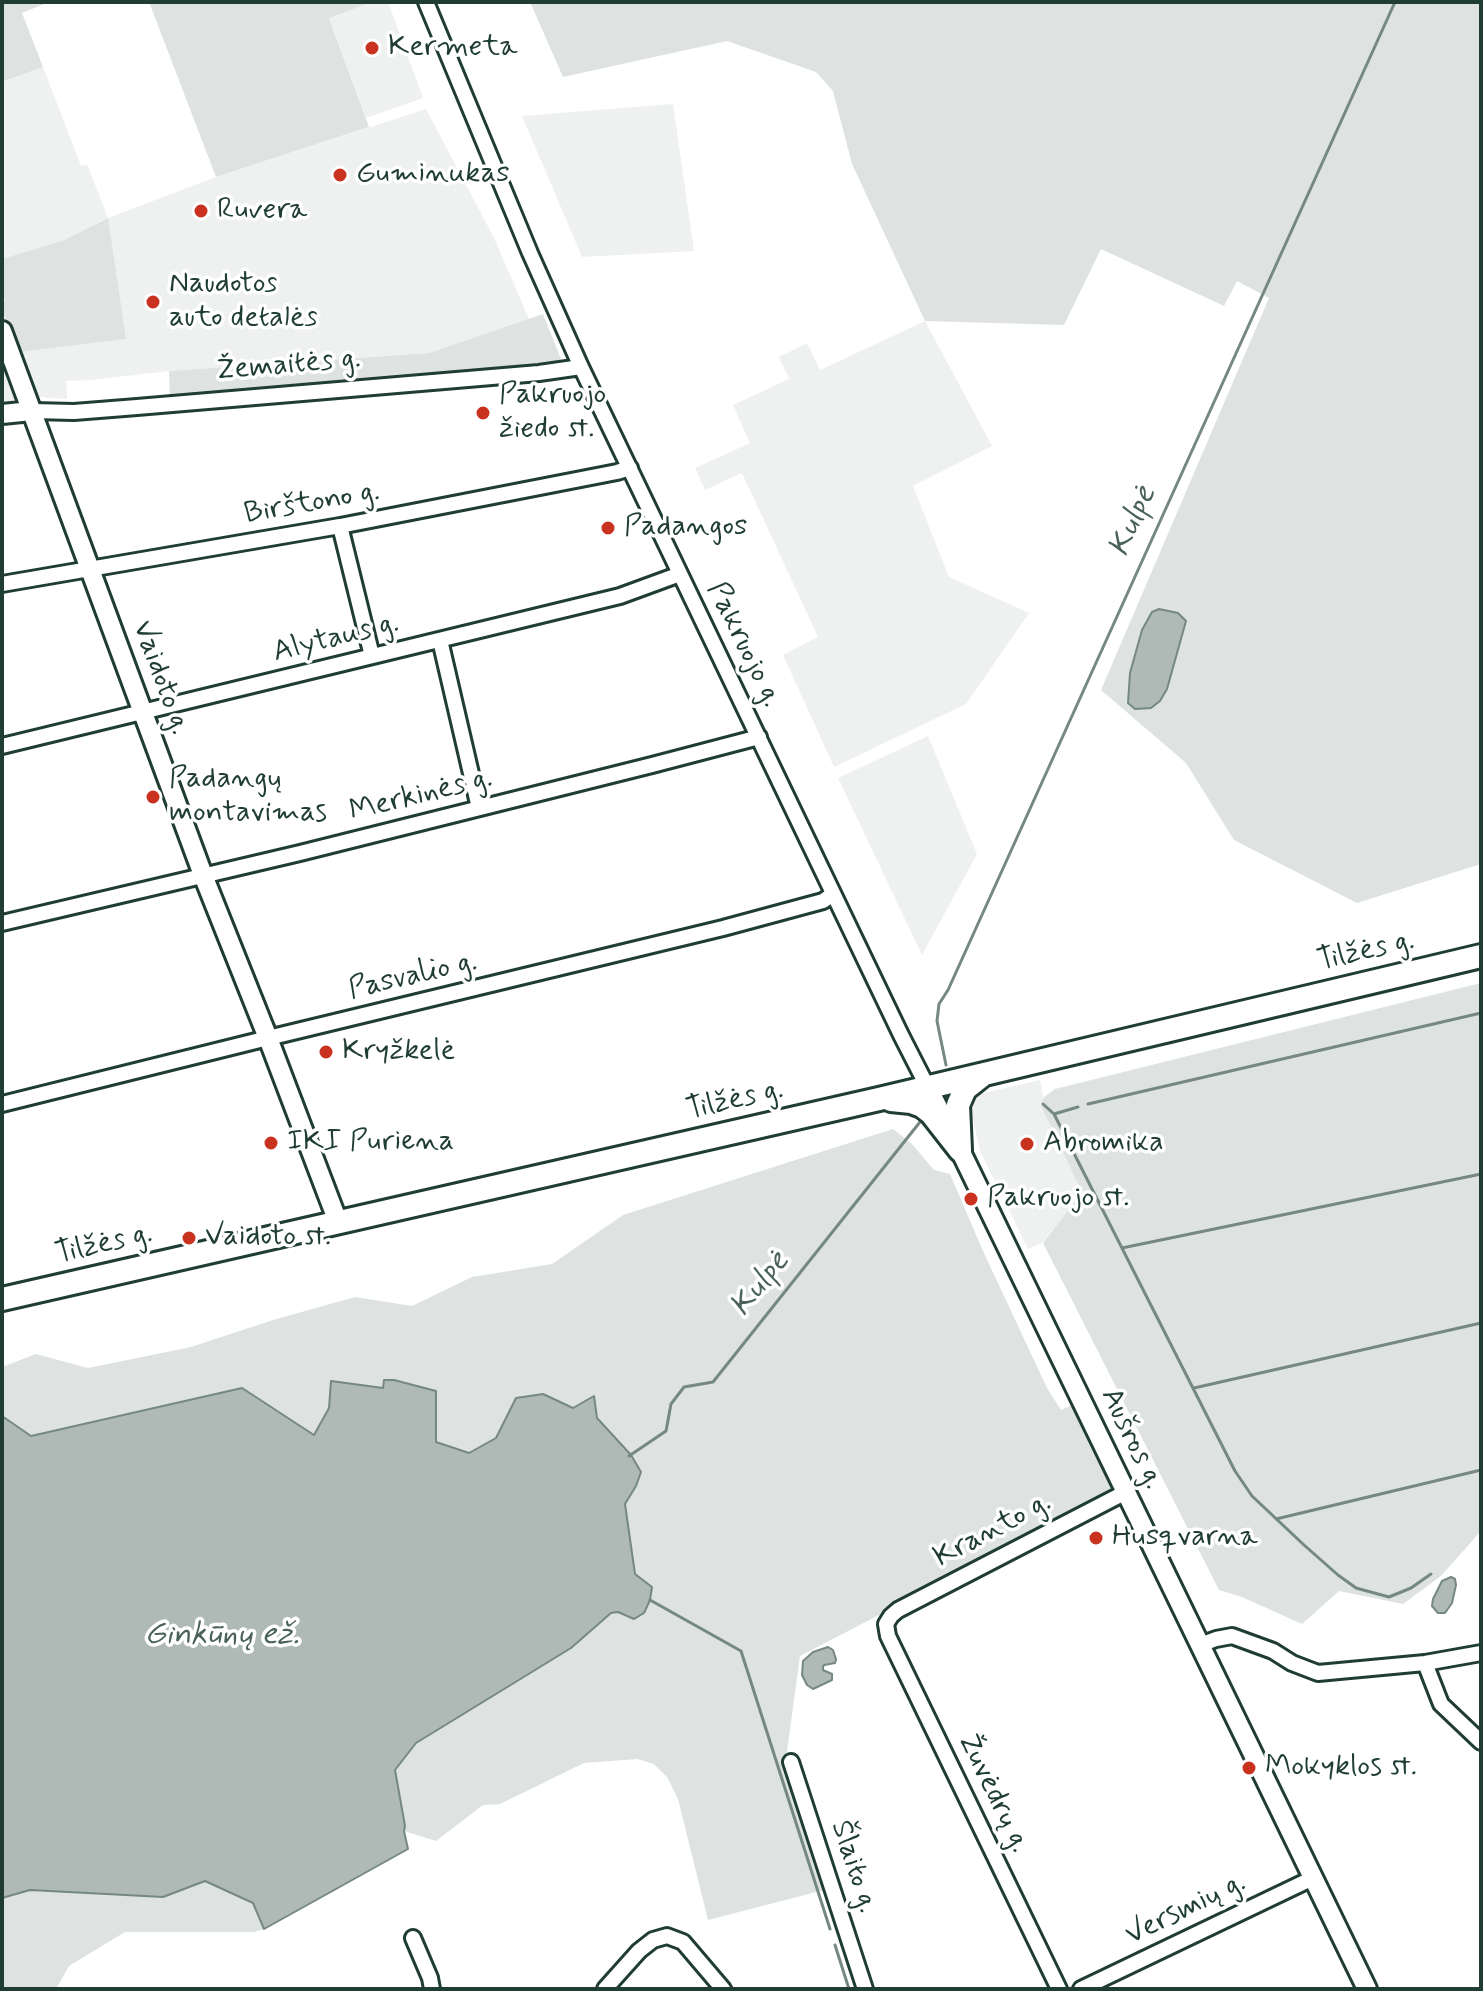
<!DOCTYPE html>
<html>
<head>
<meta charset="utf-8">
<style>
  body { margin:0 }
  #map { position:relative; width:1483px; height:1991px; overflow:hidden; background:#fff; font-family:Mynerve,sans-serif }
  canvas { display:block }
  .frame { position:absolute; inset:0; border:4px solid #1f3d34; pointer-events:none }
</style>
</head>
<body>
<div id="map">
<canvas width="1483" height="1991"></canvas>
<div class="frame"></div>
</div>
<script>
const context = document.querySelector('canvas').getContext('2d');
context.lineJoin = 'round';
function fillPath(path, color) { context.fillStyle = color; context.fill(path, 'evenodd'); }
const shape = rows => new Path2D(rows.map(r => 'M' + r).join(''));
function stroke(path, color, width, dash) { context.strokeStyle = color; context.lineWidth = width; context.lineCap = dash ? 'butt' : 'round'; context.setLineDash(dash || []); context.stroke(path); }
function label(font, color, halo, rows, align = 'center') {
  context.font = font + ' Mynerve,sans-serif'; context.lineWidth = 7; context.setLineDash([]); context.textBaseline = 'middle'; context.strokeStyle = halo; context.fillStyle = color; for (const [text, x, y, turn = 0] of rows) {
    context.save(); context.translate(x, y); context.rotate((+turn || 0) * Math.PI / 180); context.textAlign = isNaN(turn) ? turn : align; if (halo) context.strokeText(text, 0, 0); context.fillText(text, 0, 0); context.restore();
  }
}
fillPath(shape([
  [372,2,388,2,423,98,366,118,329,17],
  [43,67,81,166,87,164,108,218,216,177,426,109,494,238,529,319,429,353,169,371,91,380,66,381,67,399,38,397,18,352,107,218,64,240,2,259,2,82],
  [673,104,694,251,582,257,522,116],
  [925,321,992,446,913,486,949,577,1029,613,966,704,834,767,783,655,818,637,742,473,705,490,695,468,750,443,733,405,789,379,779,357,807,343,820,370],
  [2,331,32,411,2,414],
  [928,736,977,854,922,955,838,778],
  [1040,1080,1043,1098,1041,1106,1083,1192,1042,1243,1028,1249,980,1151,970,1106,974,1097,979,1094]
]), '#eef1f0');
fillPath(shape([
  [2,2,49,2,22,13,43,67,2,82],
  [149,2,372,2,329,18,369,127,216,177],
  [530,2,1481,2,1481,864,1357,903,1234,840,1186,763,1101,690,1269,298,1237,281,1224,306,1101,249,1064,325,925,321,852,164,833,91,816,72,727,41,563,77],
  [108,218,126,339,18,352,2,310,2,302,5,300,2,290,2,259,64,240],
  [543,314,561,359,558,364,170,405,169,371,429,353],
  [1481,983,1481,1531,1441,1576,1403,1604,1339,1591,1302,1624,1242,1597,1219,1590,1043,1243,1082,1192,1041,1106,1043,1098,1055,1089],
  [893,1129,912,1144,934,1170,950,1174,983,1251,1047,1388,1061,1410,1076,1403,1120,1490,800,1656,786,1759,828,1889,708,1920,678,1799,667,1777,654,1764,637,1759,584,1763,500,1804,483,1805,436,1841,404,1831,405,1826,395,1769,416,1743,571,1648,605,1617,611,1613,618,1612,652,1587,635,1574,625,1504,636,1486,641,1472,630,1455,597,1418,543,1394,516,1398,496,1438,469,1453,436,1443,384,1388,332,1381,329,1408,315,1435,242,1388,30,1436,2,1416,2,1367,36,1354,88,1368,191,1347,273,1320,355,1297,412,1306,472,1277,552,1264,623,1215],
  [205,1881,253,1903,264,1929,254,1932,125,1932,69,1966,56,1989,2,1989,2,1898,30,1890,163,1897]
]), '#dee3e2');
const water = shape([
  [1159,609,1178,613,1186,621,1167,689,1160,701,1151,708,1135,709,1128,703,1130,673,1142,630,1152,612,1159,609],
  [384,1380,394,1380,436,1391,436,1442,469,1453,496,1438,516,1398,543,1394,573,1408,594,1396,597,1418,631,1455,641,1472,636,1486,625,1504,635,1574,652,1587,650,1600,644,1613,634,1619,618,1612,611,1613,571,1648,416,1743,395,1770,405,1826,404,1831,408,1849,264,1929,253,1903,205,1881,163,1897,30,1890,2,1898,2,1416,31,1436,242,1388,314,1435,329,1408,331,1381,383,1388,384,1380],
  [1451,1577,1455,1579,1456,1585,1452,1603,1445,1613,1438,1613,1432,1606,1433,1599,1442,1581,1451,1577],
  [828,1647,833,1650,836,1659,835,1663,824,1665,823,1667,823,1670,832,1674,832,1680,813,1689,807,1685,802,1675,803,1661,813,1652,828,1647]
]);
fillPath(water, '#afbab7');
stroke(water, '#758883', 2);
stroke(shape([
  [946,1065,937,1021,939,1004,948,990,1395,2],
  [1043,1104,1054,1114,1078,1107],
  [1088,1104,1481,1013],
  [1054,1114,1235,1471,1252,1496,1304,1545,1338,1575,1356,1588,1389,1597,1411,1588,1431,1574],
  [1122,1248,1481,1174],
  [1194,1388,1481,1323],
  [629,1456,666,1431,671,1404,684,1387,713,1382,920,1122],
  [1276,1519,1481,1470],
  [650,1600,741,1651,830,1929],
  [835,1945,849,1989]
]), '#758883', 3);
const minor = shape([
  [426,2,530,253,581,367,901,1035,927,1086],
  [32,411,74,412,137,407,539,373,581,367],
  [340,526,372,656],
  [2,584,340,526,617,472,630,468],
  [440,640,479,808],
  [2,746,620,596,680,574],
  [2,923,300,853,652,765,759,737],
  [2,1104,268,1038,723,928,823,901,833,894],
  [1200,1645,1216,1639,1232,1636,1273,1651,1292,1663,1318,1673,1425,1663,1481,1653],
  [1425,1663,1441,1704,1481,1742],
  [791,1762,865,1989],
  [413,1938,430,1978,432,1989],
  [605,1989,639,1951,653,1940,667,1936,683,1942,723,1989],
  [1059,1989,888,1636,886,1624,891,1616,898,1610,1126,1492],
  [1081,1989,1313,1878]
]);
const major = shape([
  [2,331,203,875,268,1038,338,1222],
  [2,414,32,411],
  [927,1086,960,1150,1367,1989]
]);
const highway = shape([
  [891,1100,911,1102,922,1106,931,1113,960,1150],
  [960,1150,958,1105,965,1089,984,1074],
  [2,1299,879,1099,1481,956]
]);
stroke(minor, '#1f3d34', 20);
stroke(major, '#1f3d34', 24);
stroke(highway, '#1f3d34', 28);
stroke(minor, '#fff', 14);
stroke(major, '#fff', 18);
stroke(highway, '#fff', 22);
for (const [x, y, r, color] of [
  [372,48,8,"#c8321e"],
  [340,175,8,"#c8321e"],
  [201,211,8,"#c8321e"],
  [153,302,8,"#c8321e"],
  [483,413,8,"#c8321e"],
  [608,528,8,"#c8321e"],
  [153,797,8,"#c8321e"],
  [326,1052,8,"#c8321e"],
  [271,1143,8,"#c8321e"],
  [1027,1144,8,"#c8321e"],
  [971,1199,8,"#c8321e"],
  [189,1238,8,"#c8321e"],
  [1096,1538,8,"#c8321e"],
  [1249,1768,8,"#c8321e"]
]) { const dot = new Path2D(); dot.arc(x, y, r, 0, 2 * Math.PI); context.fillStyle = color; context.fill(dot); stroke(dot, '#fff', 3); }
label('30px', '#1f3d34', '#fff', [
  ["Kermeta",388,48],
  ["Guminukas",356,175],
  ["Ruvera",217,211],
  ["Naudotos",169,285],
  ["auto detalės",169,319],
  ["Pakruojo",499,396],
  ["žiedo st.",499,430],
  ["Padangos",624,528],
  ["Padangų",169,780],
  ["montavimas",169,814],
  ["Kryžkelė",342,1052],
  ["IKI Puriena",287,1143],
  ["Abromika",1043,1144],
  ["Pakruojo st.",987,1199],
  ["Vaidoto st.",205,1238],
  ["Husqvarna",1112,1538],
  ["Mokyklos st.",1265,1768]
], 'left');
label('30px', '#1f3d34', '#fff', [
  ["Žemaitės g.",289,366,-5],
  ["Birštono g.",312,504,-10],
  ["Alytaus g.",336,639,-14],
  ["Pakruojo g.",743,645,64],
  ["Vaidoto g.",160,678,70],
  ["Merkinės g.",421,796,-14],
  ["Tilžės g.",1366,952,-13],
  ["Pasvalio g.",413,977,-13],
  ["Tilžės g.",735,1101,-13],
  ["Tilžės g.",104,1245,-13],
  ["Aušros g.",1131,1439,64],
  ["Kranto g.",993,1531,-28],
  ["Žuvėdrų g.",993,1794,64],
  ["Šlaito g.",853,1867,72],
  ["Versmių g.",1186,1910,-26]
]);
label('italic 32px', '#4a625b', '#fff', [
  ["Kulpė",1134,522,-66],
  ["Kulpė",761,1285,-51],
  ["Ginkūnų ež.",222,1636]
]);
</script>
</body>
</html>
